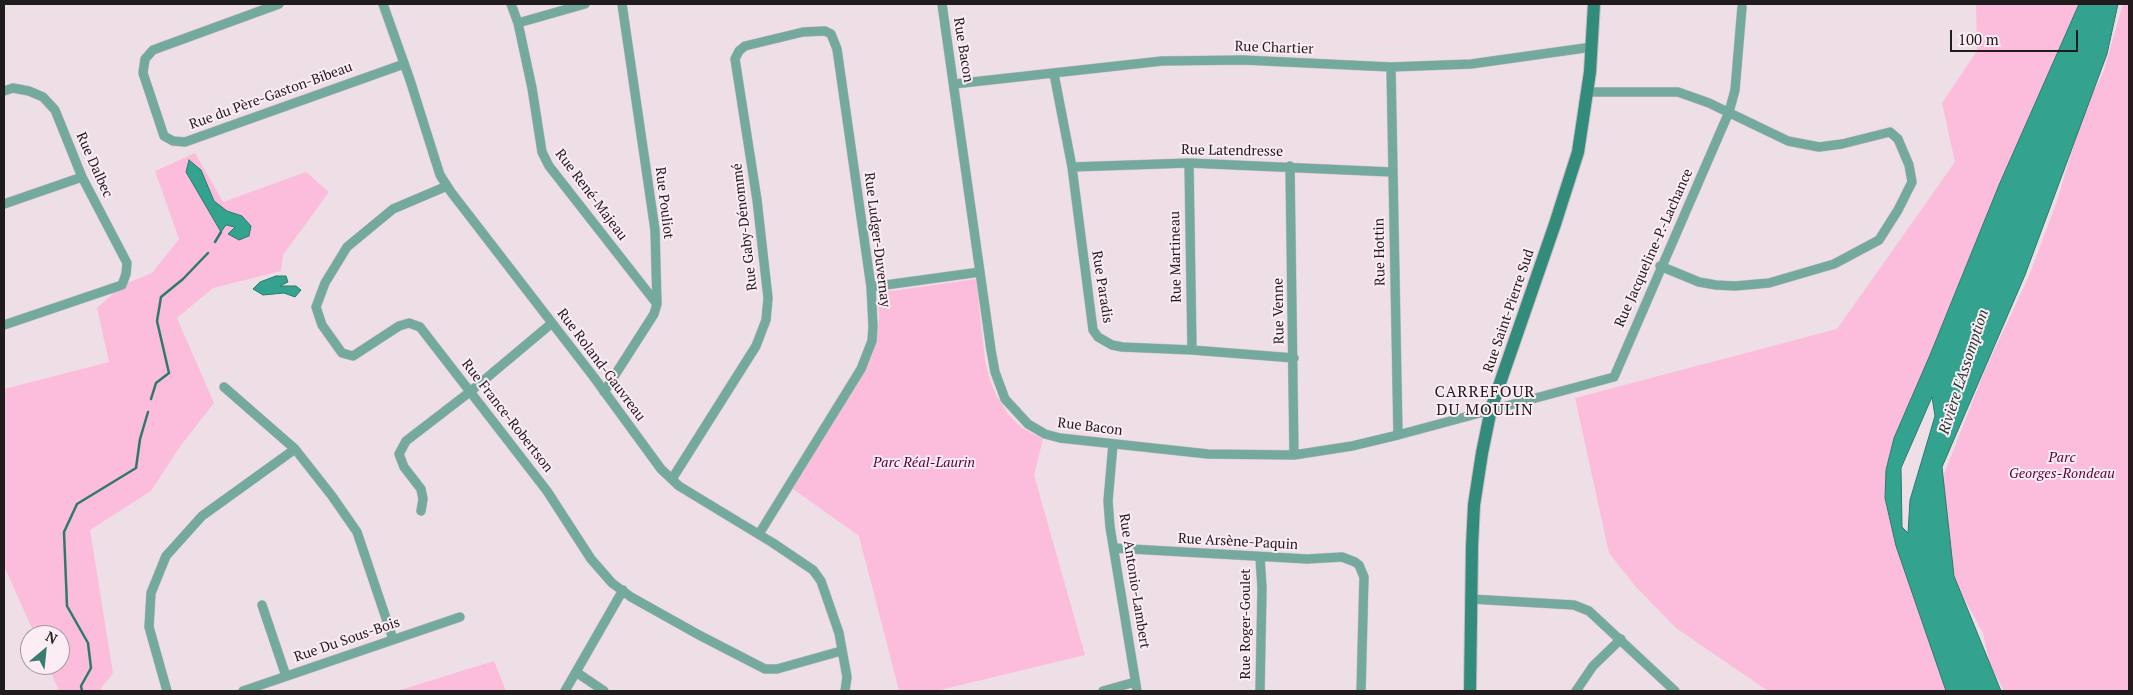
<!DOCTYPE html>
<html>
<head>
<meta charset="utf-8">
<style>
  body { margin:0 }
  #map { position:relative; width:2133px; height:695px; overflow:hidden; background:#eedfe6; font-family:"PT Serif",serif }
  canvas { display:block }
  .frame { position:absolute; inset:0; border:5px solid #201b1d; pointer-events:none }
  .north { position:absolute; left:20px; top:625px; width:50px; height:50px; box-sizing:border-box; background:#fcecf3; border:1px solid #a4989d; border-radius:50%; rotate:28deg; font-size:14px; font-weight:700; line-height:20px; text-align:center; color:#201b1d }
  .north::after { content:''; display:block; margin:auto; width:18px; height:22px; background:#397d6f; clip-path:polygon(50% 0,100% 100%,50% 72%,0 100%) }
  .scale { position:absolute; left:1950px; top:30px; width:128px; height:22px; box-sizing:border-box; border:2px solid #201b1d; border-top:0; padding-left:6px; font-size:15px; line-height:18px; white-space:nowrap; color:#201b1d; -webkit-text-stroke:4px #fcecf3; paint-order:stroke }
</style>
</head>
<body>
<div id="map">
<canvas width="2133" height="695"></canvas>
<div class="frame"></div>
<div class="north">N</div>
<div class="scale">100 m</div>
</div>
<script>
const context = document.querySelector('canvas').getContext('2d');
context.lineJoin = 'round';
function fillPath(path, color) { context.fillStyle = color; context.fill(path, 'evenodd'); }
const shape = rows => new Path2D(rows.map(r => 'M' + r).join(''));
function stroke(path, color, width, dash) { context.strokeStyle = color; context.lineWidth = width; context.lineCap = dash ? 'butt' : 'round'; context.setLineDash(dash || []); context.stroke(path); }
function label(font, color, halo, rows, align = 'center') {
  context.font = font + ' "PT Serif",serif'; context.lineWidth = 4; context.setLineDash([]); context.textBaseline = 'middle'; context.strokeStyle = halo; context.fillStyle = color; for (const [text, x, y, turn = 0] of rows) {
    context.save(); context.translate(x, y); context.rotate((+turn || 0) * Math.PI / 180); context.textAlign = isNaN(turn) ? turn : align; if (halo) context.strokeText(text, 0, 0); context.fillText(text, 0, 0); context.restore();
  }
}
fillPath(shape([
  [1976,4,2079,4,1999,185,1930,355,1894,438,1886,470,1885,498,1896,546,1946,691,1768,691,1676,628,1636,587,1609,553,1575,398,1837,329,1955,162,1942,103,1977,51],
  [2123,4,2129,4,2129,691,2004,691,1990,665,1983,633,1956,583,1941,515,1944,474,1985,370,2029,276,2057,201,2084,110,2103,73],
  [195,153,223,202,306,172,329,192,283,255,281,271,213,288,177,318,214,403,179,448,151,491,90,530,113,673,99,691,59,691,48,665,60,665,60,635,35,635,4,566,4,389,109,362,97,308,122,285,152,273,179,239,155,171],
  [976,279,985,360,989,377,996,395,1008,414,1022,428,1043,439,1034,475,1085,655,936,691,899,691,859,536,793,489,860,380,872,356,876,341,879,319,878,293],
  [494,661,506,691,397,691]
]), '#fcbcdc');
const water = shape([
  [2079,4,2118,4,2107,54,2025,275,1942,467,1954,576,2001,691,1946,691,1896,546,1885,498,1886,470,1894,438,1930,355,1999,185,2079,4],
  [1932,397,1935,416,1910,500,1908,533,1902,527,1901,468,1932,397],
  [189,160,201,170,214,201,227,211,242,216,251,226,249,236,239,240,228,234,235,227,226,225,221,232,186,172,189,160],
  [276,276,286,276,288,282,280,286,296,286,301,290,295,297,284,293,263,295,253,289,260,282,276,276]
]);
fillPath(water, '#33a38f');
stroke(water, '#2d7a6d', 1);
stroke(shape([
  [215,242,221,232],
  [151,399,156,383,169,373,157,321,161,297,183,279,208,253],
  [82,691,81,686,91,668,88,643,67,606,64,532,77,504,136,468,140,439,148,412]
]), '#2d7a6d', 2.5);
const street = shape([
  [279,4,153,50,145,59,143,73,164,136,173,141,185,142,404,64],
  [383,4,410,80,440,175,451,192,593,376,661,469,679,486,773,543,813,570,821,581,839,633,847,677,845,691],
  [511,4,518,23,532,88,542,152,549,166,657,304],
  [942,4,991,350,995,372,1005,399,1028,424,1045,434,1060,438,1208,454,1294,455,1352,446,1398,435,1614,377,1729,112,1735,90,1742,7],
  [518,23,585,4],
  [1391,67,1398,435],
  [1054,74,1072,167,1093,330,1098,337,1112,345,1122,347,1192,350,1294,358],
  [954,84,1162,61,1243,60,1391,67,1471,64,1592,47],
  [4,91,13,88,29,91,43,97,55,110,82,177,127,263,126,274,122,285,4,325],
  [1588,92,1678,92,1709,103,1788,141,1819,147,1842,144,1890,132,1898,139,1909,165,1912,182,1898,210,1879,240,1834,264,1769,283,1735,286,1716,285,1699,282,1660,266],
  [1189,163,1192,350],
  [1290,166,1294,455],
  [1072,167,1189,163,1391,172],
  [447,186,393,209,347,247,325,283,316,307,322,325,342,353,353,356,399,326,409,323,420,327,547,491,591,559,612,583,631,597,699,635,765,669,777,669,841,651],
  [4,204,82,177],
  [871,287,980,272],
  [224,387,295,449,332,496,357,532,393,639],
  [604,392,654,314,657,304,655,230,622,4],
  [1113,444,1108,501,1110,527,1137,691],
  [672,479,756,346,766,320,768,298,757,200,735,59,739,51,745,46,803,32,825,31,831,34,837,49,871,287,873,326,872,341,861,369,759,534],
  [421,511,423,499,421,489,404,467,399,454,406,441,471,391,552,323],
  [1114,548,1307,559,1342,557,1355,562,1359,565,1364,577,1361,691],
  [1471,599,1574,605,1589,611,1675,691],
  [262,605,286,676],
  [576,672,604,691],
  [167,691,149,627,151,593,166,556,202,516,295,449],
  [243,691,460,617],
  [565,691,623,590],
  [1103,691,1135,682],
  [1260,691,1262,588,1260,557],
  [1576,691,1593,666,1621,639]
]);
const secondary = shape([
  [1470,691,1472,546,1474,505,1482,453,1491,409,1555,224,1578,152,1590,72,1594,4]
]);
stroke(street, '#c9bcc2', 10);
stroke(secondary, '#c9bcc2', 14);
stroke(street, '#74a99d', 9);
stroke(secondary, '#328b7b', 12);
label('14px', '#201b1d', '#fcecf3', [
  ["Rue Chartier",1274,48,2],
  ["Rue Bacon",963,50,81],
  ["Rue du Père-Gaston-Bibeau",271,96,-20],
  ["Rue Latendresse",1232,151,1],
  ["Rue Dalbec",94,165,66],
  ["Rue René-Majeau",591,195,53],
  ["Rue Pouliot",664,203,83],
  ["Rue Gaby-Dénommé",745,227,-97],
  ["Rue Ludger-Duvernay",877,240,83],
  ["Rue Jacqueline-P.-Lachance",1654,248,-66],
  ["Rue Hottin",1380,252,-91],
  ["Rue Martineau",1176,257,-91],
  ["Rue Paradis",1102,287,81],
  ["Rue Venne",1279,311,-91],
  ["Rue Saint-Pierre Sud",1509,311,-71],
  ["Rue Roland-Gauvreau",601,365,53],
  ["Rue France-Robertson",507,416,52],
  ["Rue Bacon",1090,427,7],
  ["Rue Arsène-Paquin",1238,542,3],
  ["Rue Antonio-Lambert",1134,581,81],
  ["Rue Roger-Goulet",1246,624,-90],
  ["Rue Du Sous-Bois",347,640,-19]
]);
label('italic 14px', '#57003a', '#fcecf3', [
  ["Parc",2062,458],
  ["Georges-Rondeau",2062,474],
  ["Parc Réal-Laurin",924,463]
]);
label('italic 15px', '#1e3631', '#fcecf3', [
  ["Rivière L'Assomption",1964,372,-72]
]);
context.letterSpacing = '1px';
label('16px', '#201b1d', '#fcecf3', [
  ["CARREFOUR",1485,392],
  ["DU MOULIN",1485,410]
]);
context.letterSpacing = '0px';
</script>
</body>
</html>
